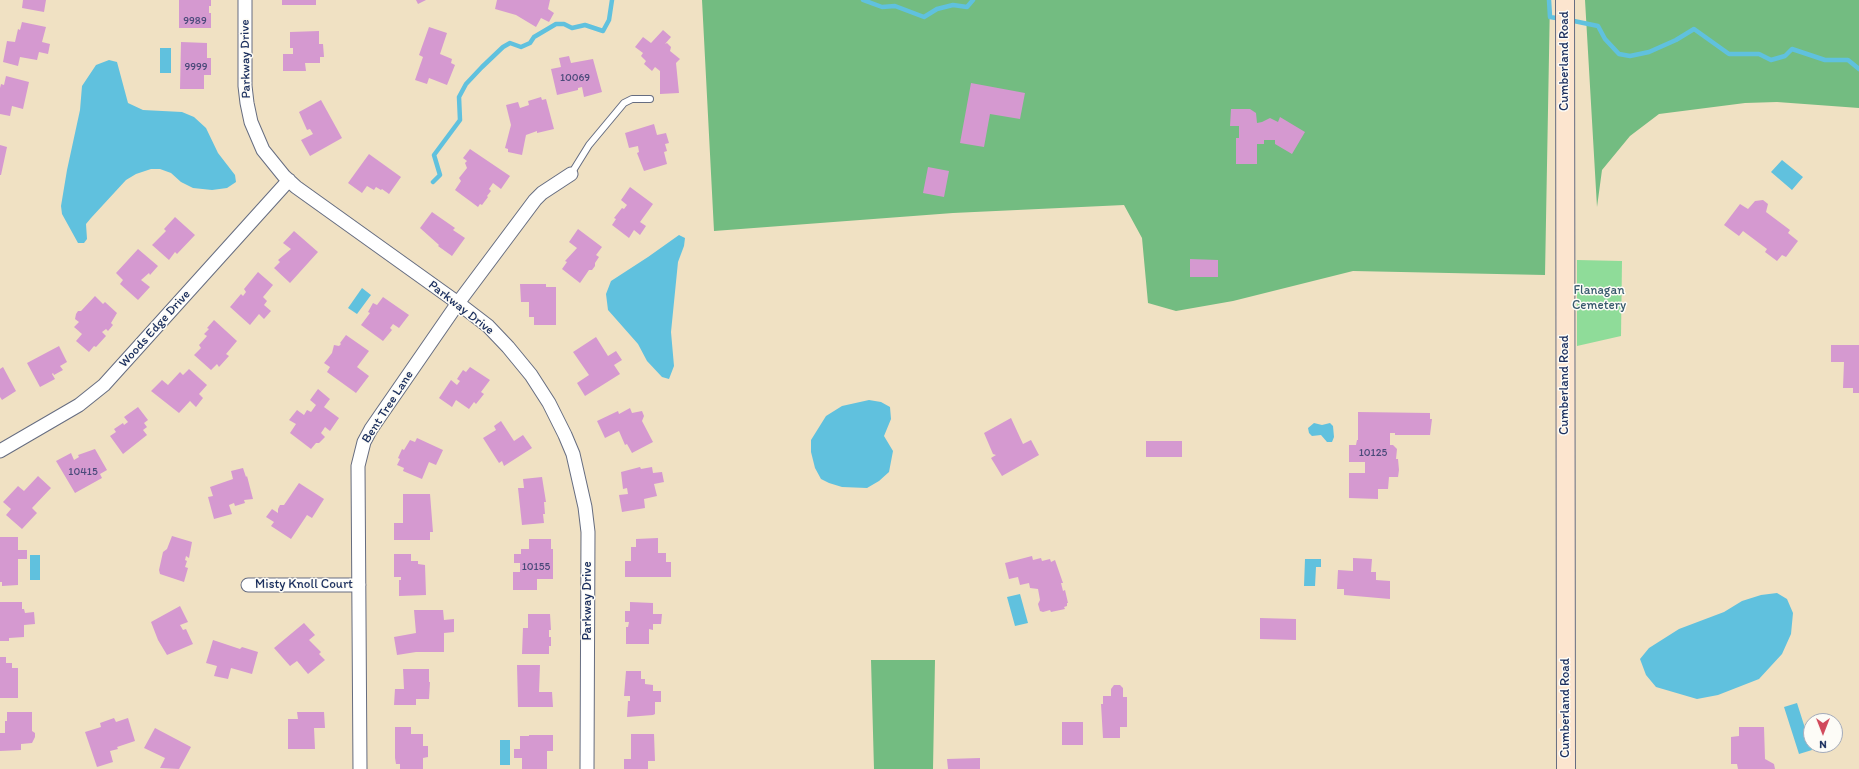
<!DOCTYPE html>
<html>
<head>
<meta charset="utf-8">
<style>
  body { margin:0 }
  #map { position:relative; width:1859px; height:769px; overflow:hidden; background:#f0e1c3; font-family:Itim,sans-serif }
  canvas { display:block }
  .north { position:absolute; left:1803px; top:713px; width:40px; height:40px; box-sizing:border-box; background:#fdfcf7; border:1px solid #a3aaba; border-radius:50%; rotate:180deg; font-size:11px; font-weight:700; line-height:16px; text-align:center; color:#1b2f5e }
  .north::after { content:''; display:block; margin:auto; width:14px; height:18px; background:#d1495b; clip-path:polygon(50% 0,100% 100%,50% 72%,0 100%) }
</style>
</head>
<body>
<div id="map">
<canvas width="1859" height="769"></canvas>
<div class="north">N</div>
</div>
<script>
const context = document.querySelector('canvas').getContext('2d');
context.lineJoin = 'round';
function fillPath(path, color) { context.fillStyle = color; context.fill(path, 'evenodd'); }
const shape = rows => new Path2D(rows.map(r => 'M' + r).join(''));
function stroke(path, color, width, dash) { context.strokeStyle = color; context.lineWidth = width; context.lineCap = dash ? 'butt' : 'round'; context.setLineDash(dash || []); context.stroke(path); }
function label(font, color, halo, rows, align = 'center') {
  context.font = font + ' Itim,sans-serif'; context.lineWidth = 3; context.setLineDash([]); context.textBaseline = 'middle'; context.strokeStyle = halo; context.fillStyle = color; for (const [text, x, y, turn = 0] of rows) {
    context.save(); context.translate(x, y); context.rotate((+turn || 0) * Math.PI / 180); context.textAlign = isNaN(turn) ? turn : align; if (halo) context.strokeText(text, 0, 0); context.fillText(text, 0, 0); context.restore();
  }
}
fillPath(shape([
  [1577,260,1622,261,1621,336,1577,346]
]), '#8fdc99');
fillPath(shape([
  [702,0,1550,0,1545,275,1353,271,1233,301,1176,311,1148,303,1142,238,1124,205,953,213,714,231],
  [1585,0,1859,0,1859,108,1777,102,1745,103,1659,114,1630,136,1602,170,1597,207],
  [871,660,935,660,933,769,874,769]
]), '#73bc81');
fillPath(shape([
  [160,48,171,48,171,73,160,73],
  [109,60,117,62,128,103,143,110,182,112,194,117,206,128,218,153,235,175,236,182,227,188,212,190,193,188,181,182,171,173,160,169,151,169,136,174,126,180,91,218,86,224,87,239,84,243,78,243,62,214,61,206,67,170,80,110,82,86,96,65],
  [1782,160,1803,177,1792,190,1771,172],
  [679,235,685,238,684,246,678,262,671,332,674,366,669,379,662,377,647,361,638,344,608,310,606,294,611,281,648,257],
  [362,288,371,295,357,314,348,308],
  [869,400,881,402,890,407,891,419,884,436,893,451,889,472,879,481,867,488,842,487,829,483,821,479,815,468,811,452,811,440,826,416,842,406],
  [1314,423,1322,425,1330,423,1333,426,1334,437,1332,442,1327,442,1321,435,1312,436,1309,433,1308,428],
  [30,555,40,555,40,580,30,580],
  [1305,559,1321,559,1321,567,1316,567,1315,586,1304,586],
  [1777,593,1787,599,1793,613,1791,634,1782,654,1759,679,1718,695,1697,699,1656,687,1646,675,1640,659,1649,648,1679,629,1724,612,1742,601,1761,595],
  [1020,594,1028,623,1015,626,1007,597],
  [1797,703,1812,750,1799,754,1784,707],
  [500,740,510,740,510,765,500,765]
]), '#60c1de');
stroke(shape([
  [863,0,882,7,895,6,924,17,937,9,953,5,967,7,973,0],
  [1549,0,1550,17,1562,19],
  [1569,20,1598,26,1605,39,1619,54,1630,56,1649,52,1676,40,1694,29,1729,54,1759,54,1771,60,1785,56,1792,49,1825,60,1848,60,1859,69],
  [433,182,440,175,434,155,460,120,459,97,466,84,482,67,503,47,510,43,521,47,530,43,534,37,556,24,564,24,572,28,585,25,603,31,609,20,612,0]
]), '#60c1de', 4.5);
fillPath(shape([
  [23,0,46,0,44,12,22,8],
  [179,0,211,0,211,6,209,6,209,13,211,13,211,28,179,28],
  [282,0,316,0,316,5,282,5],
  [416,0,426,0,418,4],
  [497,0,550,0,548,9,554,13,549,22,541,18,536,27,516,15,495,9],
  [22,22,46,27,42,42,50,44,48,54,39,52,37,60,20,57,18,66,3,62,7,41,15,42,18,29,20,30],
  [429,27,447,33,440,54,452,59,451,63,455,65,447,85,429,78,427,84,415,80,423,57,419,55],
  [663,30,671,37,665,44,667,43,671,47,670,51,680,59,676,63,679,93,660,94,660,71,655,67,652,71,644,64,646,61,641,56,643,53,635,47,643,37,651,43],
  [319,31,319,44,323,44,324,57,320,57,320,63,305,63,306,71,283,71,283,54,293,54,293,48,290,48,290,32],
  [181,42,207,43,207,58,211,58,211,75,204,75,204,89,180,89],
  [569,56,571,63,593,59,602,92,584,97,582,87,578,88,578,90,557,95,551,69,561,67,559,58],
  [6,76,29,82,23,109,12,106,10,116,0,114,0,88,1,84,4,85],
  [971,83,1025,93,1020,119,990,114,984,147,960,143],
  [541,97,542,100,546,99,554,129,537,133,537,131,526,135,522,155,508,152,508,149,505,148,511,125,506,105,518,102,520,108,529,105,528,101],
  [321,100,342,138,310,156,301,140,313,134,310,129,307,130,299,112],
  [1231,109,1250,109,1256,113,1257,123,1262,122,1270,118,1278,122,1280,117,1305,132,1292,154,1275,144,1275,140,1264,140,1264,144,1257,144,1257,164,1236,164,1236,138,1239,138,1239,126,1230,126],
  [654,124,657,135,666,133,669,143,665,144,667,151,664,152,667,164,644,171,637,153,639,152,638,146,629,148,625,133],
  [0,145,7,147,1,175,0,175],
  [470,149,510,176,501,189,493,183,489,189,491,191,487,196,488,197,482,205,480,204,478,207,455,190,461,181,459,178,467,168,465,163,467,161,463,158],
  [369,154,401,177,389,194,382,189,381,190,376,187,374,190,367,186,362,193,348,183],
  [928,167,949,171,944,197,923,193],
  [630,187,653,204,640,222,646,226,640,235,634,230,629,238,612,225,616,219,614,218,622,208,624,209,627,205,621,200],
  [1763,200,1768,204,1766,212,1790,230,1788,233,1798,241,1786,257,1782,255,1777,261,1765,252,1767,249,1743,231,1739,236,1724,225,1740,204,1748,209,1755,201],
  [432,212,455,228,453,230,465,238,452,256,438,246,439,245,420,228],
  [175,217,195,235,177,254,175,252,169,260,152,245,166,231,164,229],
  [578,229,602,247,596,255,599,257,595,263,595,266,592,270,589,270,580,283,562,269,567,262,565,261,577,248,569,242],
  [294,231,318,252,290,283,274,268,280,262,278,260,291,249,283,243],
  [138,249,158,266,150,275,149,273,141,280,150,287,138,300,120,284,123,280,116,273],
  [1190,259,1218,260,1218,277,1190,277],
  [258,272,273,285,263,297,267,301,264,305,271,311,264,319,259,314,250,325,230,307,241,294,243,296,246,292,244,289],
  [520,284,546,284,546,287,556,287,556,325,534,325,534,317,529,317,529,302,521,302],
  [95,296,103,304,105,302,117,313,111,323,113,325,108,331,106,329,102,332,106,336,96,347,94,346,89,352,76,341,82,334,74,327,79,322,75,319,76,314,78,311,81,311],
  [383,297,409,315,399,328,393,324,390,328,392,330,383,341,361,325,370,313,368,312,373,303,377,305],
  [214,320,237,341,226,354,229,356,219,367,217,364,211,370,194,355,201,348,199,345,207,336,204,334,209,329,207,328],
  [346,335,369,351,357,367,369,376,356,393,327,372,330,367,324,363,332,353,334,345,339,346,341,344,340,343],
  [596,337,608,356,616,351,622,360,614,365,620,374,585,396,577,383,589,375,573,352],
  [1831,345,1859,345,1859,393,1853,393,1853,388,1843,388,1844,362,1831,362],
  [59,346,67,362,60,366,63,370,54,375,53,373,52,374,55,379,40,387,27,363],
  [3,367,16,391,2,400,0,397,0,369],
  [470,367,490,380,481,392,484,394,476,404,474,402,469,409,456,400,452,407,439,398,451,380,457,385,460,381,457,379,463,370,466,372],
  [189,369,207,385,199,394,203,398,196,407,190,401,179,413,151,391,162,380,168,385,180,372,183,375],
  [318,389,330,399,324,407,339,418,330,431,325,427,321,433,325,437,319,443,316,443,311,449,290,433,296,424,289,420,297,410,304,415,307,410,311,412,316,405,310,400],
  [138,407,148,420,144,423,147,427,143,430,147,435,123,454,110,436,116,432,114,429,123,423,124,425,128,422,124,417],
  [630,408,632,413,642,411,644,416,642,421,653,442,632,453,627,444,625,445,619,431,605,438,597,421,618,411,619,414],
  [1358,412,1430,413,1430,419,1432,419,1430,435,1395,435,1395,433,1390,433,1390,445,1393,445,1397,449,1396,459,1398,459,1399,470,1398,477,1389,477,1388,489,1378,489,1378,499,1349,498,1349,473,1365,473,1365,462,1349,462,1349,445,1356,445,1357,440,1358,440],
  [1011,418,1023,444,1031,440,1039,455,1002,476,991,458,996,455,993,454,984,433],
  [501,421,514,441,523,435,532,448,504,466,502,461,499,463,483,438,496,430,494,426],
  [417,438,443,450,436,465,429,462,422,479,403,471,404,468,397,465,400,459,398,458,402,449,404,450,410,440,415,442],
  [1146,441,1182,441,1182,457,1146,457],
  [95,449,107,470,100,474,102,478,75,493,56,461,71,453,74,460,79,457,78,455],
  [640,467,641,469,652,467,653,473,662,472,664,482,654,484,657,496,644,499,645,508,622,512,619,495,628,494,627,488,623,489,621,472],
  [243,468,246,477,247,476,253,499,244,500,245,503,235,506,234,503,229,505,232,514,214,519,208,497,213,496,210,487,233,479,231,471],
  [38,476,51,488,32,508,37,513,22,529,6,515,11,509,3,502,18,486,24,491],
  [542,477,546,502,544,502,545,514,543,514,544,523,522,525,518,488,524,488,523,479],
  [299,483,324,499,312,518,307,515,291,539,271,526,274,522,266,517,272,509,278,513,278,509,280,505,284,505],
  [403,494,430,494,433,532,430,532,430,540,394,540,394,523,403,523],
  [172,536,192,542,189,558,186,556,185,560,187,561,185,567,188,568,184,582,160,574,159,570,163,552,167,549],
  [0,537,18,537,18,550,27,550,27,559,18,559,18,585,2,586,2,582,0,582],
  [658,538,658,553,666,553,666,562,671,562,671,577,625,577,625,561,631,561,631,547,636,547,636,539],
  [529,539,551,539,551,549,553,549,553,579,537,579,537,590,513,590,513,572,520,572,520,563,514,563,514,554,521,554,521,549,529,549],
  [394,554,411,554,411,561,418,561,418,564,425,565,426,595,399,596,399,580,401,580,401,577,394,577],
  [1032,556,1033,560,1041,558,1042,561,1050,559,1051,562,1055,560,1063,583,1061,583,1063,591,1065,590,1068,603,1067,603,1067,606,1064,607,1065,609,1051,612,1050,610,1043,612,1040,611,1038,604,1040,600,1038,589,1030,588,1029,583,1020,585,1018,577,1009,579,1005,563],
  [1353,558,1372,559,1371,572,1376,572,1376,580,1390,581,1390,599,1344,595,1344,589,1337,589,1338,570,1353,571],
  [0,602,22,602,22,609,24,609,25,613,34,612,35,624,24,625,24,637,9,638,9,641,0,641],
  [630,602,653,603,653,614,662,614,661,624,653,624,653,630,649,629,649,644,626,644,626,627,628,627,629,622,625,622,625,611,630,611],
  [180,606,188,622,180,625,183,630,186,629,193,644,167,655,158,640,151,622],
  [414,610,443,610,444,620,454,619,454,632,444,633,444,652,416,652,397,655,394,637,416,633],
  [528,614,550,614,551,630,549,630,549,637,551,637,551,646,549,646,549,654,522,654,523,628,528,628],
  [1260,618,1296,619,1296,640,1260,639],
  [304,623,315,635,309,640,321,652,319,654,325,660,308,674,297,661,290,666,274,648],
  [213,640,240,649,242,647,258,652,252,674,231,668,228,679,214,676,217,666,206,663],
  [0,657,6,657,6,663,12,663,12,668,18,668,18,698,0,698],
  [517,665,540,665,539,692,552,692,553,707,518,707],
  [403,669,429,669,429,682,430,682,429,699,416,699,416,705,394,705,395,689,404,689],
  [626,671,641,671,641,679,645,679,645,684,653,685,653,691,661,691,661,702,655,702,655,714,653,715,627,717,628,701,630,701,630,696,624,696],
  [1114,685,1120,685,1123,688,1123,697,1127,697,1127,727,1120,727,1120,738,1103,738,1101,704,1103,704,1103,696,1111,696,1111,689],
  [7,712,32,712,32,731,35,733,35,737,32,743,21,744,21,750,0,751,0,733,5,733,5,721,7,721],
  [297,712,324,712,325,728,314,728,315,749,288,749,288,719,298,719],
  [114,718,116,722,128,718,135,741,117,747,118,749,110,751,113,762,97,767,85,732,101,727,100,723],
  [1062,722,1083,722,1083,745,1062,745],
  [395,727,411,727,411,734,423,734,423,746,428,746,428,757,423,758,423,769,400,769,400,764,396,764,395,758],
  [1739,727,1764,727,1765,759,1774,764,1775,769,1738,769,1737,764,1731,764,1731,737,1739,736],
  [155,728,191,747,179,769,160,768,165,758,144,748],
  [631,734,654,734,655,761,648,761,648,769,624,769,624,759,631,759],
  [529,735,553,735,553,751,547,751,547,769,522,769,522,758,514,758,514,749,520,749,520,736,529,736],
  [980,758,980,769,948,769,947,759]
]), '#d599d0');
const service = shape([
  [571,174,589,145,624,103,632,99,650,99]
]);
const minor = shape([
  [245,0,245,86,247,103,251,122,263,150,284,176,296,187,458,303,488,326,508,347,531,375,549,403,565,435,573,454,585,507,588,532,587,769],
  [0,451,79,405,104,385,289,180],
  [248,585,359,585],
  [360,769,358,466,364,442,371,429,458,303,535,200,542,193,571,174]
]);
const secondary = shape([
  [1565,0,1566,769]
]);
stroke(service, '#666d81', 8);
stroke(minor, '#666d81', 15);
stroke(secondary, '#666d81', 20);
stroke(service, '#fff', 6);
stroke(minor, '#fff', 13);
stroke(secondary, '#fce5cf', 18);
label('11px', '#4a4a7a', null, [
  ["9989",195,21],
  ["9999",196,67],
  ["10069",575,78],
  ["10125",1373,453],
  ["10415",83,472],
  ["10155",536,567]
]);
label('13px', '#1b2f5e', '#fdfcf7', [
  ["Parkway Drive",246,59,-91],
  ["Cumberland Road",1565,61,-90],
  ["Parkway Drive",461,308,38],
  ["Woods Edge Drive",155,329,-48],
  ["Cumberland Road",1565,385,-90],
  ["Bent Tree Lane",388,407,-57],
  ["Misty Knoll Court",304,585],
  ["Parkway Drive",588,601,-90],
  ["Cumberland Road",1566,708,-90]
]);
label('13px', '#385a6d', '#fdfcf7', [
  ["Flanagan",1599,291],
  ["Cemetery",1599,306]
]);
</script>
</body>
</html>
